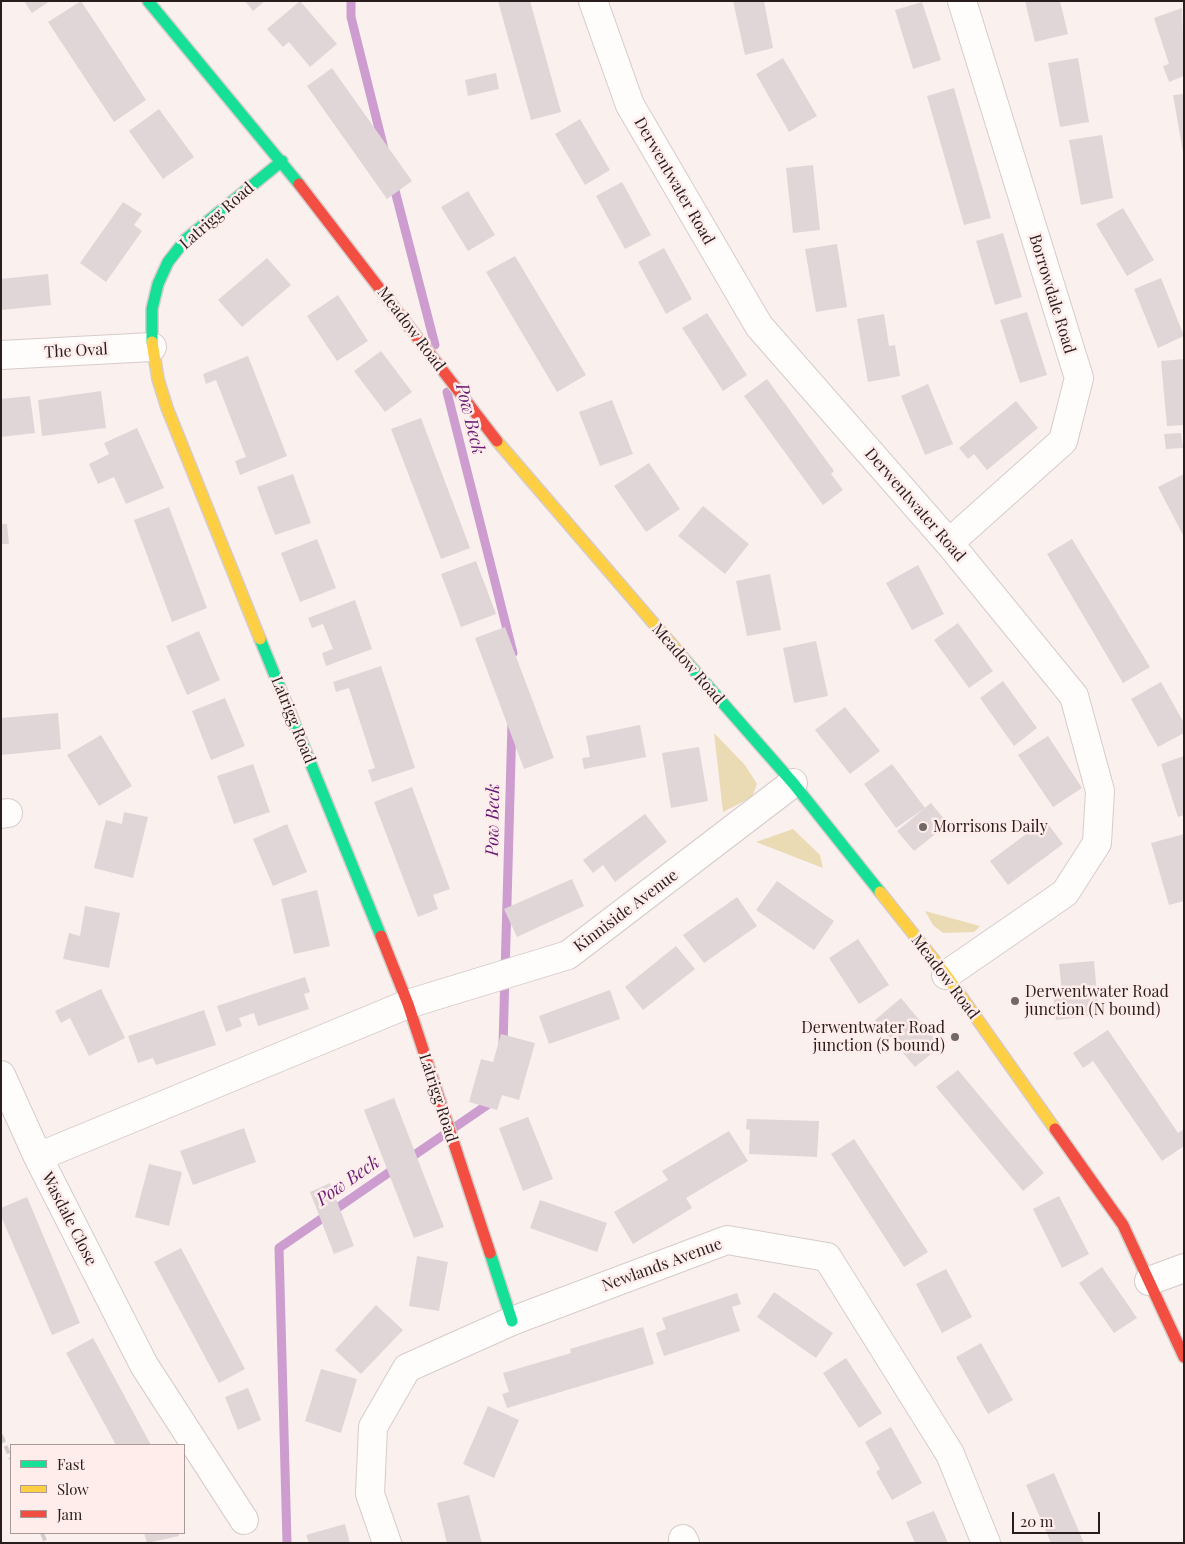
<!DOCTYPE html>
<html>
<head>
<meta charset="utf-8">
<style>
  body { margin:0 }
  #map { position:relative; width:1185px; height:1544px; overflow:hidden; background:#faf0ee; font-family:"Playfair Display",serif }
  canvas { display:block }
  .frame { position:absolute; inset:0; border:2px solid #291e1d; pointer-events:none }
  .legend { position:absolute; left:10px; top:1444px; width:175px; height:90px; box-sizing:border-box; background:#feedea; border:1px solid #a99a98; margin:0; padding:6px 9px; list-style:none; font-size:15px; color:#291e1d }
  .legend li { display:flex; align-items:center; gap:10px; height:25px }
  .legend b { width:25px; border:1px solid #a99a98 }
  .scale { position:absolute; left:1012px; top:1512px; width:88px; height:22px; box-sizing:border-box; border:2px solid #291e1d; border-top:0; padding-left:6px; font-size:15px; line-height:18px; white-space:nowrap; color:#291e1d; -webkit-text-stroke:4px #feedea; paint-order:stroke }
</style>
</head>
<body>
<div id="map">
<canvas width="1185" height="1544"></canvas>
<div class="frame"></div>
<ul class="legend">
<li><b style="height:6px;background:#16e098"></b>Fast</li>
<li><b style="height:6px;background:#ffcf43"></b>Slow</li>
<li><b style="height:6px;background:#f24e42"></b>Jam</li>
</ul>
<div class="scale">20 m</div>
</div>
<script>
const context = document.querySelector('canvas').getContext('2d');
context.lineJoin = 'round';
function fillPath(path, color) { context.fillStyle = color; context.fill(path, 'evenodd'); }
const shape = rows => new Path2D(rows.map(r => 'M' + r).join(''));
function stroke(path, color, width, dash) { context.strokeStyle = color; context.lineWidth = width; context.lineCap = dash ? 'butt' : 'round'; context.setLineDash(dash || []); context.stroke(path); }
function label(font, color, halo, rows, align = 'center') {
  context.font = font + ' "Playfair Display",serif'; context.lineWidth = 5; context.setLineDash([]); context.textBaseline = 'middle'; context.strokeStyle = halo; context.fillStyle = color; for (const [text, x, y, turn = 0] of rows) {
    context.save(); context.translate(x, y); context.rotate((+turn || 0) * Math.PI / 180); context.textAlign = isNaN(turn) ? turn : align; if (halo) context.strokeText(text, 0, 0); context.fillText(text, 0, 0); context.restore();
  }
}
fillPath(shape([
  [714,733,745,765,757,784,752,797,723,812],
  [793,829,820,855,823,868,756,842],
  [925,911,980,926,974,932,943,933,933,925]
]), '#eadbb4');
stroke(shape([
  [351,1,351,17,384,149],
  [393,183,435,345],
  [447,392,513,653],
  [503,1045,512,723],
  [287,1543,279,1248,493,1101]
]), '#cc9dce', 9);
fillPath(shape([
  [24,1,50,1,32,13],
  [81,1,146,100,114,122,48,22],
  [245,1,265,1,253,11],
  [300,1,337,44,310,67,289,42,283,47,267,29],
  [498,1,530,1,561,112,531,120],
  [733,1,764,1,773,48,745,55],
  [1025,1,1060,1,1068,34,1035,42],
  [922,2,941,60,913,69,895,10],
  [1182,8,1184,76,1169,82,1163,66,1169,64,1154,18],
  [783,58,817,116,789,132,756,74],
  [1078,58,1089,122,1060,127,1048,63],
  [332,68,412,181,387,199,307,86],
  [496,73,499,89,468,96,465,80],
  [954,88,991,218,964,225,927,96],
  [1184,94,1184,152,1183,152,1173,95],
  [159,109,194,157,163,179,129,131],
  [580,119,610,170,585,185,555,134],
  [1102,135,1113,198,1081,205,1069,140],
  [813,165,820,230,793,233,786,168],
  [622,182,651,235,625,249,596,196],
  [468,191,495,235,468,251,441,207],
  [123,202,142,214,134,225,142,231,106,282,80,263],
  [1123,208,1154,260,1127,276,1096,224],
  [1003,233,1022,297,995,305,976,241],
  [837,244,847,307,816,312,805,249],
  [664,248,692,299,666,314,638,262],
  [515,256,586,375,557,392,486,272],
  [267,258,291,285,242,327,218,300],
  [48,274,51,305,1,310,1,279],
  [1161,278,1184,336,1158,348,1134,289],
  [338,295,368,341,337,361,307,316],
  [1027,312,1047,375,1020,383,1000,320],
  [707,313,747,375,723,391,682,328],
  [884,314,889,346,895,345,900,376,868,382,857,319],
  [381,351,412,392,385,412,354,371],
  [248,356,287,456,240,475,235,461,246,457,216,380,206,384,203,374],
  [1184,359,1184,425,1167,426,1161,361],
  [767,379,834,471,831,474,843,490,823,505,744,396],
  [928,384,953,444,925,455,901,396],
  [101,391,106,428,42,436,38,400],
  [30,396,35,433,1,437,1,399],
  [612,400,633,454,600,466,579,412],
  [1016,401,1038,428,987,470,974,454,968,459,959,448],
  [421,418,470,548,441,559,391,429],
  [137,428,164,488,126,504,114,477,98,484,89,464,109,454,104,443],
  [1181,433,1183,448,1166,449,1164,434],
  [649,463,680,509,646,532,614,486],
  [293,474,311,523,275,535,257,487],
  [1184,474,1184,537,1158,487],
  [703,506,749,544,725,574,678,536],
  [169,507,207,608,172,622,134,520],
  [1,524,7,524,9,544,1,544],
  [317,539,336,588,300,602,281,553],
  [1072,539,1150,667,1123,683,1047,554],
  [476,561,496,614,461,627,441,574],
  [918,565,944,614,912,630,886,583],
  [770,574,781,630,747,636,736,581],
  [355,600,372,649,326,666,322,653,333,649,323,624,312,628,308,618],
  [958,623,993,671,969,688,934,640],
  [505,627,554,758,524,769,475,638],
  [199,631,220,680,187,695,166,646],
  [816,641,828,696,794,703,783,648],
  [381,666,415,768,372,782,368,770,375,768,349,688,336,692,333,682],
  [1003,681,1037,728,1014,746,980,698],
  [1161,682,1184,723,1184,733,1158,747,1131,699],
  [225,698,245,746,211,760,192,711],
  [845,707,880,751,850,774,815,730],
  [58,713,61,749,1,755,1,718],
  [640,725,646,757,584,769,582,758,590,757,586,736],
  [101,735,132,786,99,806,67,755],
  [1048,736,1082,788,1053,807,1018,755],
  [699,747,708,801,671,808,662,753],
  [1184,756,1184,815,1178,817,1161,764],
  [253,764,270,812,234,824,217,776],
  [892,764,925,808,896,828,864,784],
  [412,787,450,889,433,895,438,909,418,917,374,802],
  [931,803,948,824,914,851,897,831],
  [124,812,148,817,133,878,94,868,106,820,122,824],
  [645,814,667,842,615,882,603,865,593,873,583,860],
  [1045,820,1063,844,1008,885,990,861],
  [287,824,307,872,273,886,253,839],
  [1184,834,1184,901,1169,905,1151,843],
  [572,879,584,906,517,937,504,909],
  [777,881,834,921,814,950,756,910],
  [317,890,330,946,294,954,281,899],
  [737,897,757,926,704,963,683,935],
  [85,906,120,913,109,968,63,959,69,933,80,936],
  [858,939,889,985,859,1004,829,958],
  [676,946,695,969,643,1010,625,987],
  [1094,961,1099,1015,1056,1020,1053,993,1062,992,1059,964],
  [305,977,310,992,304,994,309,1009,258,1026,254,1013,239,1018,242,1026,226,1032,217,1006],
  [101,989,125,1038,89,1056,70,1018,61,1023,55,1011],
  [610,990,620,1019,549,1044,539,1016],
  [901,998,941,1046,915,1067,875,1020],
  [204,1010,216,1045,156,1065,153,1058,138,1063,128,1036],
  [1108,1030,1178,1133,1184,1129,1184,1146,1162,1161,1093,1061,1083,1068,1073,1053],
  [501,1034,535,1043,519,1100,502,1095,497,1110,469,1102,481,1059,493,1062],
  [958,1070,1044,1173,1023,1191,936,1087],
  [394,1098,444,1227,414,1238,364,1110],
  [528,1117,553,1179,523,1191,499,1128],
  [747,1119,819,1121,817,1157,749,1154,750,1130,746,1129],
  [244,1128,256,1162,193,1185,180,1151],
  [729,1131,748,1161,686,1198,692,1208,633,1244,614,1212,668,1180,662,1171],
  [854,1139,928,1252,904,1267,831,1154],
  [149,1164,182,1172,169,1226,135,1217],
  [330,1183,354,1246,334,1254,310,1192],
  [1059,1196,1089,1254,1062,1268,1033,1209],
  [27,1197,80,1323,52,1335,1,1216,1,1208],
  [540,1200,607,1223,597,1252,530,1228],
  [181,1248,245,1369,219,1383,154,1262],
  [417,1256,448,1262,439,1311,409,1306],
  [1102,1267,1137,1318,1114,1333,1079,1283],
  [946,1269,972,1317,942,1333,916,1284],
  [774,1292,833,1333,816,1358,757,1317],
  [737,1293,741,1304,732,1307,740,1331,664,1356,656,1333,666,1329,662,1318],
  [376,1305,403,1330,361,1374,335,1350],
  [643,1327,654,1364,507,1408,502,1394,509,1392,503,1373,571,1353,570,1349],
  [93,1338,151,1445,116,1445,66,1353],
  [981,1343,1013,1400,988,1414,956,1357],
  [846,1358,882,1413,859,1428,823,1373],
  [321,1369,357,1379,341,1433,305,1421],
  [248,1388,261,1420,238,1430,225,1397],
  [488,1406,519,1420,494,1478,463,1464],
  [891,1427,922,1483,892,1500,876,1472,880,1469,865,1442],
  [1054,1473,1084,1543,1051,1543,1026,1485],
  [469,1495,482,1543,447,1543,437,1503],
  [934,1511,948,1543,915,1543,906,1522],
  [345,1524,350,1543,309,1543,306,1535],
  [144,1533,179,1533,179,1536,147,1543]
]), '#e0d6d7');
const street = shape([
  [593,1,630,105,759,326,949,543,1074,696,1100,791,1097,843,1065,893,946,975],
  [1,355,152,347],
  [949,543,1063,441,1079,378,962,1],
  [1,814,8,813],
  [1,1075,38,1157,144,1365,244,1520],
  [38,1157,408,1004,568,955,793,783],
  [1149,1281,1184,1268],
  [683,1539,685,1543],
  [387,1543,370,1494,373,1427,407,1368,512,1321,727,1240,827,1257,950,1454,986,1543]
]);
const fast = shape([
  [148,1,299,184],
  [152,342,152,309,158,284,168,262,186,239,282,161],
  [260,639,381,936],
  [686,661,793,783,880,892],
  [490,1253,512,1321]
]);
const slow = shape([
  [152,342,158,379,167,408,260,639],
  [497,441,686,661],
  [880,892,946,975,1055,1129]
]);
const jam = shape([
  [299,184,497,441],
  [381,936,408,1004,490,1253],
  [1055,1129,1123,1225,1184,1357]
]);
stroke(street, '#d6ccca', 30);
stroke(fast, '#d6ccca', 14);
stroke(slow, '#d6ccca', 14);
stroke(jam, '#d6ccca', 14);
stroke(street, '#fefdfc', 28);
stroke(fast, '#16e098', 11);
stroke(slow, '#ffcf43', 11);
stroke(jam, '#f24e42', 11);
stroke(shape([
  [1,1435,11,1459],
  [42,1533,46,1543]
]), '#d0cdcc', 4, [8, 4]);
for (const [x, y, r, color] of [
  [923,827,5,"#726866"],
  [1015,1001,5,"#726866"],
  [955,1037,5,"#726866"]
]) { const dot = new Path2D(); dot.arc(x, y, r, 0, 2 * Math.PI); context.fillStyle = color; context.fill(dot); stroke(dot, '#feedea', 2); }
label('16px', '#291e1d', '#feedea', [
  ["Derwentwater Road",674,181,60],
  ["Latrigg Road",217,216,-41],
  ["Borrowdale Road",1052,294,73],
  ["Meadow Road",411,329,53],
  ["The Oval",76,351,-3],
  ["Derwentwater Road",915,505,49],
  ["Meadow Road",688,664,49],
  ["Latrigg Road",293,720,68],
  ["Kinniside Avenue",626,911,-37],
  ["Meadow Road",945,977,53],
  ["Latrigg Road",438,1098,72],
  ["Wasdale Close",69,1219,63],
  ["Newlands Avenue",662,1265,-20]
]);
label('16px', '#291e1d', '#feedea', [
  ["Morrisons Daily",933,827],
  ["Derwentwater Road",1025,992],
  ["junction (N bound)",1025,1010],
  ["Derwentwater Road",945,1028,"right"],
  ["junction (S bound)",945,1046,"right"]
], 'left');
label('italic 18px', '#6a1c75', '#feedea', [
  ["Pow Beck",470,419,76],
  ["Pow Beck",493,820,-89],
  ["Pow Beck",348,1181,-35]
]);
</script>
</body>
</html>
